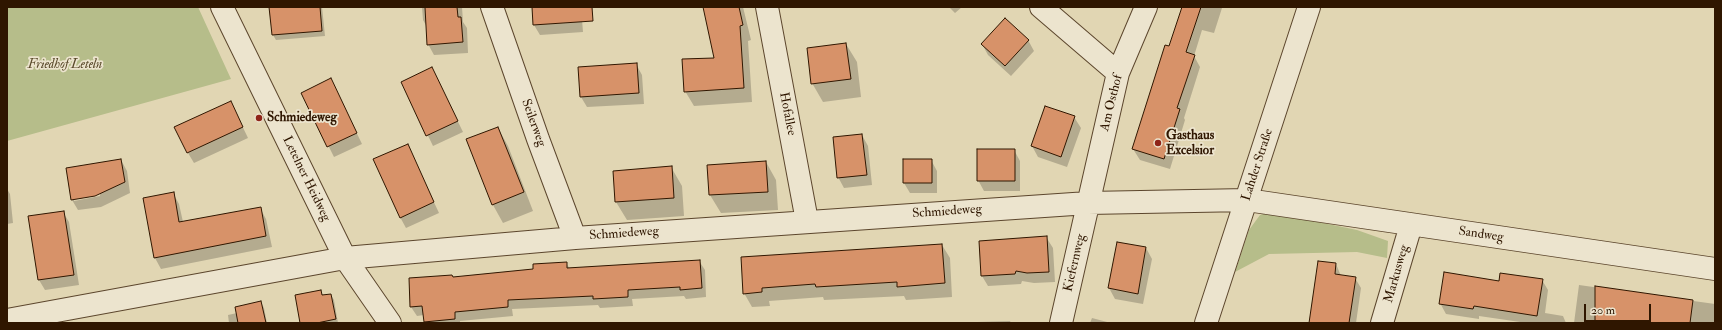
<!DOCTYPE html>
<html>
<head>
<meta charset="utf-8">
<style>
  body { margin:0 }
  #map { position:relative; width:1722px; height:330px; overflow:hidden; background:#e1d6b3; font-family:"IM FELL Double Pica",serif }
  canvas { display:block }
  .frame { position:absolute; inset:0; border:8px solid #2f1600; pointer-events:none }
  .scale { position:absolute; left:1584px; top:304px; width:67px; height:18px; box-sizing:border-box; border:2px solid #2f1600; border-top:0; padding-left:5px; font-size:12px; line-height:14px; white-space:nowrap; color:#2f1600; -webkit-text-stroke:3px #ece4ce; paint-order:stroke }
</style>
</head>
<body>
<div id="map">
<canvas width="1722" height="330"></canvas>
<div class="frame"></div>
<div class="scale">20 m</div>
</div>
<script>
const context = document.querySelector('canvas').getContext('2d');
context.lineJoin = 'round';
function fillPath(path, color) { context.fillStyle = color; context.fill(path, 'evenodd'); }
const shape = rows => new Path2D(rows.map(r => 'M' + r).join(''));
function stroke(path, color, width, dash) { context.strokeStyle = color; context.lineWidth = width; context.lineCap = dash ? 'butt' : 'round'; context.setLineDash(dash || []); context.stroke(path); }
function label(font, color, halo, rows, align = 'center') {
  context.font = font + ' "IM FELL Double Pica",serif'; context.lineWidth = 3.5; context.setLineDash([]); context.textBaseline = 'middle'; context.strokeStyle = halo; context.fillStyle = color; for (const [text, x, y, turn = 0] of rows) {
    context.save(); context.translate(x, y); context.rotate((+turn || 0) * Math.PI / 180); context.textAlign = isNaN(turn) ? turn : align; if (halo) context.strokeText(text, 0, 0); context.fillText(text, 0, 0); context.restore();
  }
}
fillPath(shape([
  [7,7,198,7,231,79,7,141],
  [1270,212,1357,230,1388,241,1387,258,1357,252,1269,254,1235,272,1249,230,1260,215]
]), '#b6bd8a');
fillPath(shape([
  [270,7,322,7,325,36,276,40,273,35],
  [422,7,462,7,463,22,467,28,468,53,434,55,428,44,427,27,423,20],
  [533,7,581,7,583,32,540,35,534,25],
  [704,7,743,7,751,40,748,41,752,102,694,106,685,91,715,59],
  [949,7,962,7,955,13],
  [1184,7,1222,8,1214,33,1202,30,1194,56,1200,67,1184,118,1185,120,1170,169,1140,160,1133,149],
  [1028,40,1034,51,1011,76,988,55,982,44],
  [846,44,857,62,861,97,823,102,812,83],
  [636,64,642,75,644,104,587,107,581,97],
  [437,79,463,132,433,146,402,82],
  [331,80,362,144,334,157,302,93],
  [236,113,248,138,194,163,188,153],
  [1074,117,1081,128,1067,167,1038,157,1032,146],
  [498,128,508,146,533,211,503,223,493,205],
  [862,135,868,146,872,185,844,188,838,177],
  [407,145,439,213,406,228,400,217],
  [1014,150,1020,161,1020,191,984,191,978,180],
  [121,160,127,171,130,193,101,207,78,210,72,200],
  [100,194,100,196,74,201,74,199],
  [931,160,937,171,937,193,910,193,904,183],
  [766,162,776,180,778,210,721,213,710,195,708,166],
  [671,167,682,186,684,216,627,220,616,202],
  [7,189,10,194,13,223,7,224],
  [173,193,179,204,183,222,260,208,266,219,272,247,161,269,155,258,144,199],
  [63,212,69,222,79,285,45,290,39,280],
  [1046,237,1053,248,1055,282,1034,283,1022,281,1021,284,988,286,982,276],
  [1118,243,1146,248,1152,259,1143,304,1115,299,1109,288],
  [942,245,950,258,952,297,906,300,904,296,824,300,823,297,769,301,770,306,752,307,744,293,742,258],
  [699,261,705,270,706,297,686,299,684,296,632,299,633,306,600,308,598,305,512,309,513,316,460,321,460,323,425,323,424,315,417,316,411,307,410,279,453,278,534,270,566,263,570,269],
  [1336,264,1341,276,1355,278,1361,288,1356,323,1310,323],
  [1542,280,1548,290,1545,313,1563,316,1566,323,1527,323,1479,316,1479,319,1446,314,1440,303,1500,283],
  [1579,285,1715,304,1715,323,1574,323],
  [321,291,323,296,331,295,334,300,338,323,301,323],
  [261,302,264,308,267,323,229,323,228,315,237,313],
  [1092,318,1111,323,1090,323],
  [1010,321,1011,323,944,323]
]), '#0003');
const building = shape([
  [269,7,320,7,322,31,272,35,269,7],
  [425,7,457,7,458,17,461,17,463,42,427,45,425,7],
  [532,7,592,7,593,21,533,25,532,7],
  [703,7,739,7,743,25,740,26,744,88,684,92,682,59,714,58,703,7],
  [1182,7,1201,7,1186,52,1195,55,1177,108,1180,109,1164,159,1132,149,1165,45,1169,46,1182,7],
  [1005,18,1029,40,1005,66,981,44,1005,18],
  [846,43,851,79,811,84,807,48,846,43],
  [637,63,639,93,580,97,578,67,637,63],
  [432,67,458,121,426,136,401,82,432,67],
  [331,78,357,133,327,147,301,93,331,78],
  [231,101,243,127,187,153,174,127,231,101],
  [1045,106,1075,116,1061,157,1031,146,1045,106],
  [498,127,524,192,492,205,466,139,498,127],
  [862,134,867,175,837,178,833,137,862,134],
  [408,144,434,202,400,218,373,159,408,144],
  [977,149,1015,149,1015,181,977,181,977,149],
  [121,159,125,182,95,196,71,200,66,168,121,159],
  [903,159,932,159,932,183,903,183,903,159],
  [766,161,768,192,709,195,707,165,766,161],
  [672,166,674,198,615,202,613,171,672,166],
  [174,192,179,222,261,207,266,236,154,258,143,198,174,192],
  [64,211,74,275,38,280,28,216,64,211],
  [1047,236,1049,272,1027,273,1016,271,1015,274,981,276,979,241,1047,236],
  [1117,242,1146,247,1138,294,1108,288,1117,242],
  [942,244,945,283,897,287,897,282,816,287,815,284,762,288,762,292,743,294,741,257,942,244],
  [700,260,702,288,680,290,680,287,628,290,628,297,593,299,593,296,508,300,508,307,455,312,455,319,424,322,422,306,410,307,409,278,452,275,453,277,533,269,533,264,567,262,567,268,700,260],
  [1318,261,1336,263,1335,274,1356,277,1349,323,1309,323,1318,261],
  [1444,272,1499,281,1500,273,1543,279,1537,316,1474,306,1473,309,1439,304,1444,272],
  [1595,286,1693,300,1690,323,1595,323,1595,286],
  [321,290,322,295,331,294,336,319,317,323,300,323,295,295,321,290],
  [261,301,266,323,238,323,235,307,261,301]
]);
fillPath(building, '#d79269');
stroke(building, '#2f1600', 1);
const minor = shape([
  [222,7,345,258,390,323],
  [492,7,538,139,575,238],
  [767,7,807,221],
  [1041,7,1118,73],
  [7,320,345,258,575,238,1088,203,1247,200,1715,269],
  [1061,323,1118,73,1146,7],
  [1206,323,1309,7],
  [1382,323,1411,225]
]);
stroke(minor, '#5c462d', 24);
stroke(minor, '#ece4ce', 22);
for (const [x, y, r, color] of [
  [259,118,4,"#8f2418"],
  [1158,143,4,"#8f2418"]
]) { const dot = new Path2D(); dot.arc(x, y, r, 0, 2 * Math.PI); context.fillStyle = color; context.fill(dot); stroke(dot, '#ece4ce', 1.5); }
label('italic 13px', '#584829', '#ece4ce', [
  ["Friedhof Leteln",65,65]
]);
label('13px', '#2f1600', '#ece4ce', [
  ["Am Osthof",1112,103,-76],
  ["Hofallee",787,114,79],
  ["Seilerweg",533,123,70],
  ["Lahder Straße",1258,165,-72],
  ["Letelner Heidweg",306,179,64],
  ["Schmiedeweg",947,212,-4],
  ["Schmiedeweg",624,234,-4],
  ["Sandweg",1481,235,8],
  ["Kiefernweg",1075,263,-77],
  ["Markusweg",1397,274,-74]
]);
label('bold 13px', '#2f1600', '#ece4ce', [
  ["Schmiedeweg",267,118],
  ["Gasthaus",1166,136],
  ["Excelsior",1166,151]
], 'left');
</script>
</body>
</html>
